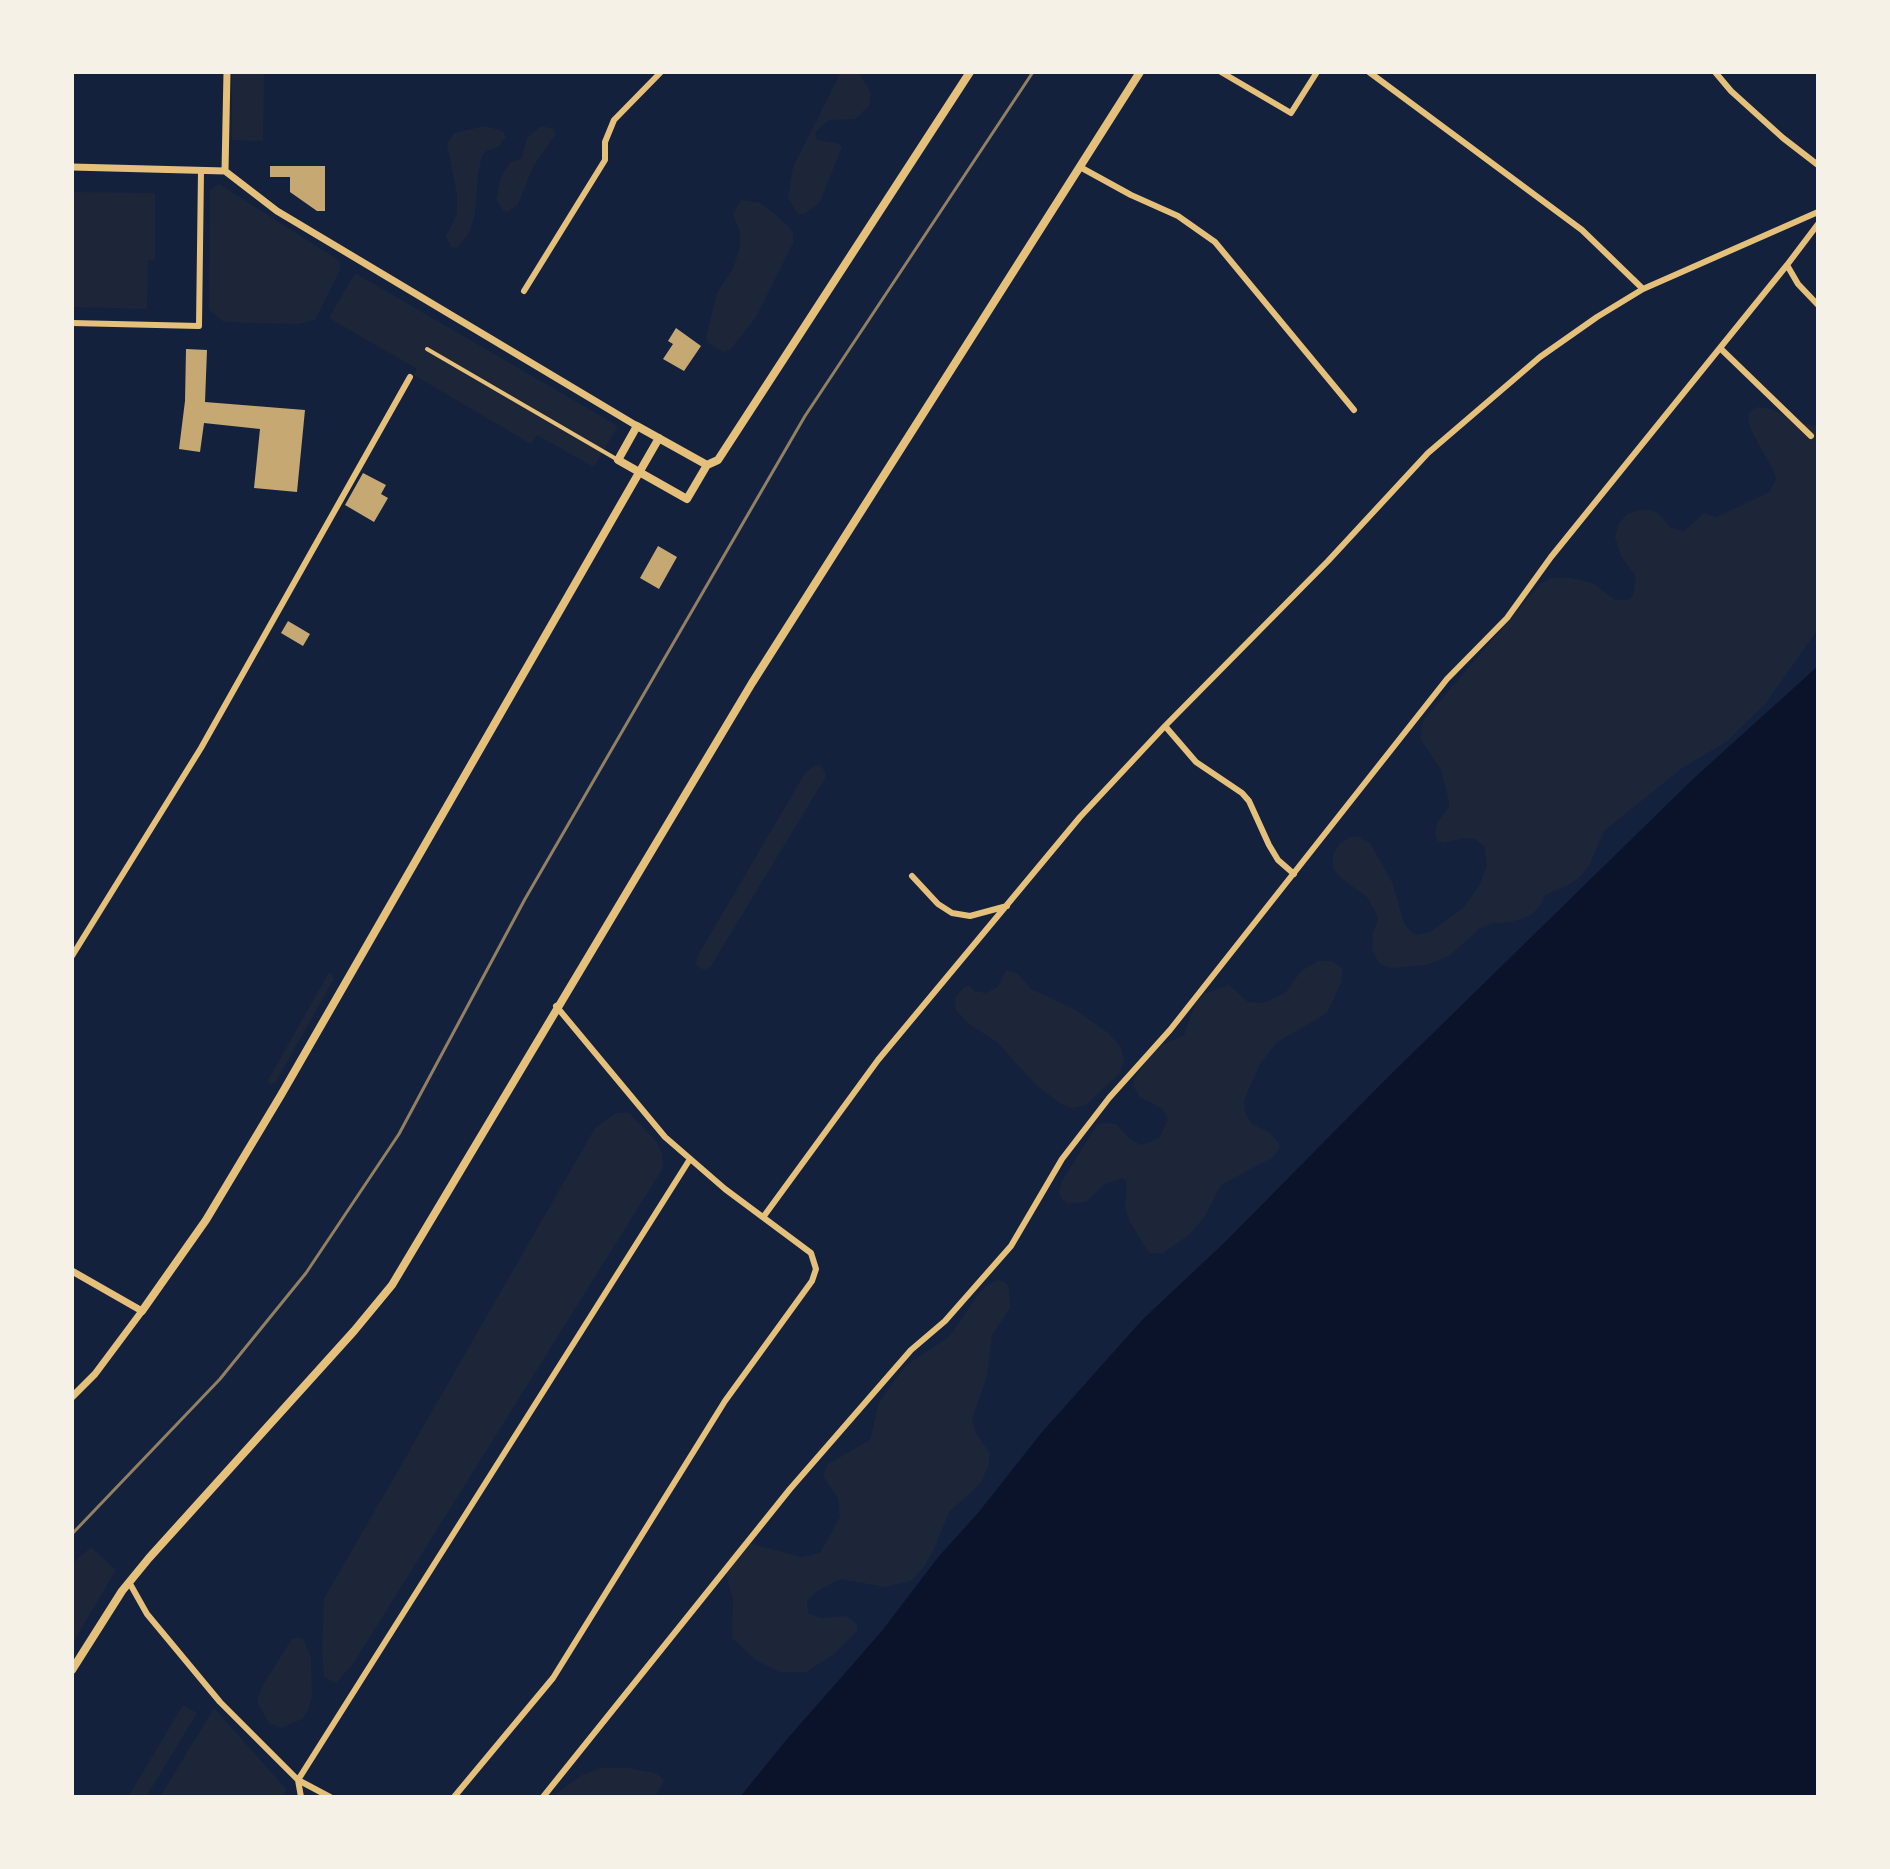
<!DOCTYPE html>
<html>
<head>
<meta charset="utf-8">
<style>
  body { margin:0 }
  #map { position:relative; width:1890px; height:1869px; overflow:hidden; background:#14213d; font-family:Ubuntu,sans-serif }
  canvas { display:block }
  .frame { position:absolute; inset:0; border:74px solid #f6f1e7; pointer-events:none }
</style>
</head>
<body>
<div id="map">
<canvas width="1890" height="1869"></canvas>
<div class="frame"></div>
</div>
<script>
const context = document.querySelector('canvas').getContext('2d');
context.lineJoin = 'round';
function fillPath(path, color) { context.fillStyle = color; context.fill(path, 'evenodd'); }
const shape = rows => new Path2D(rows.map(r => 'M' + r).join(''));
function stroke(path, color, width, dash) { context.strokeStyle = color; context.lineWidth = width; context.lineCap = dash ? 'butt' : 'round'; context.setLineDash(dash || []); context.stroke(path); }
fillPath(shape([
  [232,72,264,72,263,141,232,140],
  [841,72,858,72,871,93,869,106,855,119,829,120,815,133,817,140,837,143,842,147,820,202,805,214,798,214,788,198,793,167],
  [485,126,503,131,506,137,498,147,486,151,482,156,478,174,475,214,469,233,457,248,451,247,446,236,457,214,457,194,447,144,454,133],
  [541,126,554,129,555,135,533,167,518,204,508,212,503,210,496,199,502,174,510,163,522,158,527,138],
  [219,184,340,261,340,270,315,320,298,324,224,322,209,310,210,190],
  [72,192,155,193,155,260,148,260,147,309,72,307],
  [741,200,760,203,775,214,790,228,793,233,793,243,756,317,730,350,724,352,708,343,706,337,717,293,733,269,740,247,740,232,733,214],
  [355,273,618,426,594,467,537,435,531,444,414,375,417,369,329,318],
  [1758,407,1771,409,1801,423,1818,426,1818,627,1814,635,1766,703,1726,742,1682,768,1604,831,1589,866,1581,876,1570,884,1545,895,1539,907,1530,916,1511,922,1491,923,1479,929,1449,956,1426,965,1391,968,1379,963,1372,950,1373,932,1378,920,1376,913,1367,897,1341,878,1333,868,1333,854,1340,843,1351,837,1358,837,1370,843,1393,884,1404,923,1412,933,1417,935,1430,932,1463,908,1480,884,1487,865,1485,847,1475,839,1463,838,1444,843,1438,841,1435,835,1437,823,1449,807,1449,801,1441,770,1420,738,1423,721,1540,584,1551,578,1571,578,1593,583,1615,600,1628,600,1633,596,1636,577,1621,556,1615,537,1618,525,1626,515,1639,510,1652,510,1658,513,1671,528,1684,531,1704,513,1717,517,1769,492,1776,480,1775,474,1750,428,1748,416,1752,410],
  [815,765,821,766,825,772,825,778,711,966,705,970,700,968,695,964,700,952,805,773],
  [1318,961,1332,961,1343,969,1341,983,1327,1013,1276,1043,1260,1064,1244,1100,1245,1113,1252,1124,1270,1133,1279,1143,1279,1149,1273,1157,1221,1185,1205,1216,1189,1235,1163,1253,1151,1253,1146,1249,1129,1220,1125,1207,1127,1182,1123,1178,1105,1184,1086,1202,1067,1203,1062,1199,1059,1193,1062,1181,1097,1125,1103,1123,1116,1124,1130,1139,1141,1145,1159,1138,1168,1120,1163,1109,1140,1097,1133,1086,1134,1079,1150,1055,1160,1046,1184,1035,1195,1004,1204,994,1229,985,1248,1002,1263,1003,1286,992,1301,971],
  [1006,970,1018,974,1031,989,1074,1009,1107,1032,1121,1047,1124,1060,1120,1073,1086,1105,1073,1108,1061,1104,1036,1085,997,1042,969,1024,956,1010,955,998,963,988,969,985,974,991,986,993,998,987],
  [331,973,334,979,275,1083,269,1084,268,1080,328,974],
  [616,1113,629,1113,657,1142,662,1155,663,1168,353,1664,336,1683,324,1677,322,1651,324,1599,595,1128],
  [998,1280,1005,1282,1009,1287,1010,1308,992,1335,987,1376,972,1419,976,1433,990,1454,988,1467,979,1485,949,1512,934,1549,924,1567,911,1581,885,1587,840,1579,817,1591,807,1601,808,1613,820,1618,846,1616,857,1624,857,1631,834,1654,806,1672,780,1672,756,1660,732,1638,733,1599,726,1574,730,1555,744,1542,801,1557,820,1553,840,1517,838,1498,823,1476,828,1464,870,1440,879,1402,906,1365,949,1337,977,1296,986,1286],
  [91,1547,116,1570,72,1644,72,1564],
  [297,1637,303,1639,311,1657,312,1698,308,1710,302,1719,281,1728,269,1723,257,1702,262,1686,292,1639],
  [183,1705,197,1713,146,1797,128,1797],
  [214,1708,287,1790,282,1797,160,1797],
  [601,1768,628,1768,654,1773,660,1776,664,1781,655,1797,552,1797,582,1775]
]), '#1d2539');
fillPath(shape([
  [1818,666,1818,1797,740,1797,787,1739,881,1632,939,1556,978,1513,1042,1432,1143,1319,1225,1242,1388,1077,1694,778]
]), '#0b132b');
fillPath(shape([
  [270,166,325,166,325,211,317,211,290,192,290,177,270,177],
  [676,328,701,346,684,371,663,359,673,344,668,341],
  [186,349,207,350,205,402,305,410,297,492,254,488,260,429,204,423,200,452,179,449,185,401],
  [363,473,386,485,381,494,388,498,374,522,345,505],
  [658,546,677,557,659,589,640,578],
  [288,621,310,634,303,646,281,633]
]), '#c6a872');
stroke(shape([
  [427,349,618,460]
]), '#e5c07b', 4);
stroke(shape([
  [1221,72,1291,113,1317,72],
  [1369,72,1582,230,1643,289],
  [1715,72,1731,91,1783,138,1818,165],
  [1080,167,1131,195,1178,216,1215,242,1354,410],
  [1787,265,1798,284,1818,305],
  [524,291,605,160,605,142,614,120,661,72],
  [72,323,199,326,201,171],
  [1720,348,1811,436],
  [1165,726,1196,762,1242,793,1249,801,1269,845,1278,860,1294,874],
  [912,876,938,904,952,913,970,916,1007,906],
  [72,956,201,748,410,377],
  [764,1216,878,1060,1080,817,1165,726,1328,561,1428,453,1540,357,1597,317,1643,289,1818,212],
  [129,1582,147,1614,220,1702,298,1780,330,1797],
  [298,1780,690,1159],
  [298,1780,301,1797],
  [454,1797,553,1678,725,1401,812,1281,816,1269,811,1253,725,1189,665,1137,556,1006],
  [543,1797,790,1489,911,1350,945,1321,1011,1246,1062,1159,1109,1098,1170,1030,1447,679,1507,618,1551,557,1787,265,1818,224]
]), '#e5c07b', 6);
stroke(shape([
  [72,167,225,171,277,211,637,426],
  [225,171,227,72],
  [72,1271,142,1311,95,1374,72,1397]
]), '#e5c07b', 7);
stroke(shape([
  [637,426,707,465,687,499,618,460,637,426],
  [707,465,718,460,970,72],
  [142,1311,206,1220,281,1095,659,438],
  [72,1670,122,1591,149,1558,354,1331,392,1285,752,683,1140,72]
]), '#e5c07b', 8);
stroke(shape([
  [72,1534,220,1379,306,1273,399,1134,525,899,805,416,1033,72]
]), '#918062', 3);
</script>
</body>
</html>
